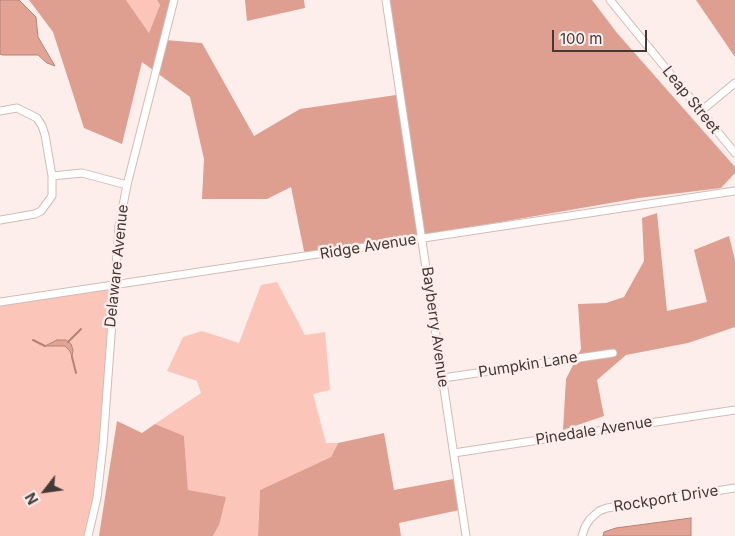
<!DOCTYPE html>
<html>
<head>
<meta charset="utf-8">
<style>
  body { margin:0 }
  #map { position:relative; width:735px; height:536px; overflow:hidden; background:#fdeeeb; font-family:Inter,sans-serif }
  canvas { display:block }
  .north { position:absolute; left:20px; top:466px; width:50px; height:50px; -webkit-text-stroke:4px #fdeeeb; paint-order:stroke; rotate:240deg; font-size:14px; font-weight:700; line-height:20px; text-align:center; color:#433937 }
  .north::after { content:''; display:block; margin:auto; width:18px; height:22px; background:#433937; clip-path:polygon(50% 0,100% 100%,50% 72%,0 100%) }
  .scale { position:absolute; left:552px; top:30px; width:95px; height:22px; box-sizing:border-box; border:2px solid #433937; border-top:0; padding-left:6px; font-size:15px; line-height:18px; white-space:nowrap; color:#433937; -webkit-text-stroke:4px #fdeeeb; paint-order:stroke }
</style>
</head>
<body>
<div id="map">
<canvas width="735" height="536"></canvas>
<div class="north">N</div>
<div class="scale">100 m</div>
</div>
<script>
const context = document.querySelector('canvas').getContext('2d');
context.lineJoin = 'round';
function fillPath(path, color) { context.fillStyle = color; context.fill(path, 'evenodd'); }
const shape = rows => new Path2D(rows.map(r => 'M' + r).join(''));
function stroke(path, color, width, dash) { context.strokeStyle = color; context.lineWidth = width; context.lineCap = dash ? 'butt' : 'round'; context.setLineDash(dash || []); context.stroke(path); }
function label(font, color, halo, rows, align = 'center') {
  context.font = font + ' Inter,sans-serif'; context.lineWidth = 5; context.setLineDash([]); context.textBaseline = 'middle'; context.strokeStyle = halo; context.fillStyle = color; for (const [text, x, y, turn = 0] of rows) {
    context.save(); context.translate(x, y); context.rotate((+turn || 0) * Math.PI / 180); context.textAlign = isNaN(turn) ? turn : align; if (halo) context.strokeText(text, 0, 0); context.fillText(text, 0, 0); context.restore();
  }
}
fillPath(shape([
  [126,0,157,0,160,5,149,33],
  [277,282,305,335,325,332,330,390,313,394,326,443,338,443,331,457,260,490,258,536,213,536,219,525,188,490,184,437,155,424,201,393,197,381,167,371,183,337,202,331,239,343,261,285],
  [114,286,98,487,88,536,0,536,0,302]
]), '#fbc5b9');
fillPath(shape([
  [29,0,126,0,149,33,160,5,157,0,173,0,165,40,202,43,254,136,300,109,403,94,389,0,592,0,617,33,735,167,735,173,721,188,639,198,305,256,291,187,267,199,202,199,204,159,190,97,142,62,122,144,84,128,53,32],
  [245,0,304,0,305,8,247,21],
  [696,0,735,0,735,57],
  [657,213,667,311,707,302,694,250,729,236,735,260,735,327,688,343,626,355,597,380,604,416,563,430,566,379,581,349,578,304,606,303,624,297,644,261,642,218],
  [117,421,142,433,155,424,184,436,188,490,226,497,219,525,213,536,99,536],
  [384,433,394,490,459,478,464,509,399,523,401,536,258,536,260,490,331,457,338,443]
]), '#de9e90');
const water = shape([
  [0,0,19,0,36,17,38,37,55,66,47,63,38,55,2,55,0,54,0,0],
  [57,340,66,340,71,344,73,350,72,357,70,351,65,346,45,346,57,340],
  [691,518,691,536,603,536,604,532,616,528,691,518]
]);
fillPath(water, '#e3a394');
stroke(water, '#b38378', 1);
stroke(shape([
  [33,340,45,346],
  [68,342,81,329],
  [72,357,76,373]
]), '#b38378', 2);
const minor = shape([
  [386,0,466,536],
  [610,0,735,153],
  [0,111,17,108,37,118,42,126,45,135,52,176,52,196,41,211,35,214,0,220],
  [701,111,735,83],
  [52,176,82,173,127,185],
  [0,302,735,191],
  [443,378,613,353],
  [454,453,735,410],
  [88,536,97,498,103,445,119,226,127,185,174,0],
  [582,536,585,527,590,519,599,511,607,508,735,488]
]);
stroke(minor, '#d2bbb5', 9);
stroke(minor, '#fff', 7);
label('15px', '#433937', '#fdeeeb', [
  ["Leap Street",691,100,51],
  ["Ridge Avenue",368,247,-9],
  ["Delaware Avenue",117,266,-84],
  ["Bayberry Avenue",435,327,82],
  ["Pumpkin Lane",528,365,-9],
  ["Pinedale Avenue",594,431,-9],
  ["Rockport Drive",666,499,-9]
]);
</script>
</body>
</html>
